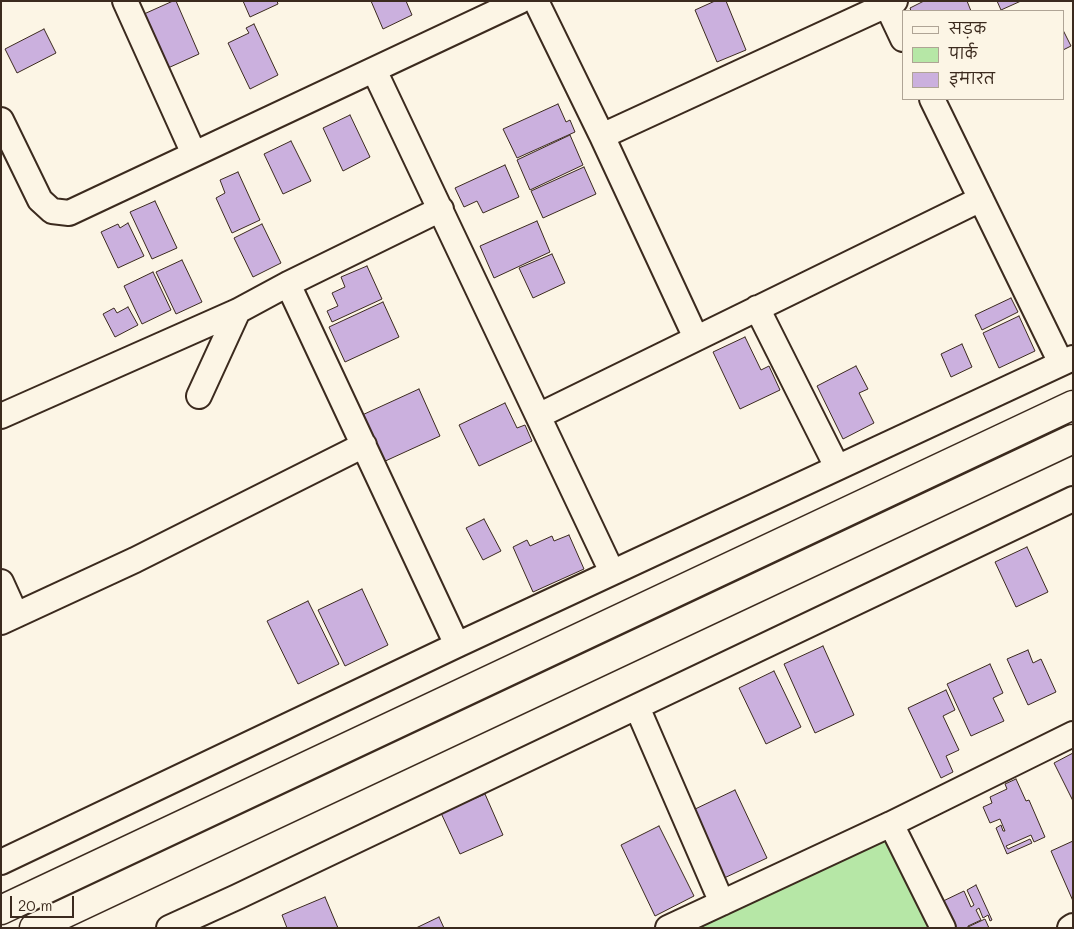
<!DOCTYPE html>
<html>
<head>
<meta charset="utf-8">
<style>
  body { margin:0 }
  #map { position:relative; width:1074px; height:929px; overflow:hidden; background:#fcf5e5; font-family:Mali,"Playpen Sans Deva",sans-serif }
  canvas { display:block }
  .frame { position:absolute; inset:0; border:2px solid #3b2a1e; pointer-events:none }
  .legend { position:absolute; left:902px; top:10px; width:162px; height:90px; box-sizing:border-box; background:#fcf5e5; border:1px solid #afa495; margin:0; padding:6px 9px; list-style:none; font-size:15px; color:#3b2a1e }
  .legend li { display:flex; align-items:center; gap:10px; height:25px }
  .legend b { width:25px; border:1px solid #afa495 }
  .scale { position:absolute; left:10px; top:896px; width:64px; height:22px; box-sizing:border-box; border:2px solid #3b2a1e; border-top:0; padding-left:6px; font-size:15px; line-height:18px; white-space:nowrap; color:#3b2a1e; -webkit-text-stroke:4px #fcf5e5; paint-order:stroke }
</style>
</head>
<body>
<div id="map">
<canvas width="1074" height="929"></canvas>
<div class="frame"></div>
<ul class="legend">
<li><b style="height:6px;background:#fcf5e5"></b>सड़क</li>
<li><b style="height:14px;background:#b6e7a6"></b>पार्क</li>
<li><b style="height:14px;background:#cbb0de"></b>इमारत</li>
</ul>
<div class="scale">20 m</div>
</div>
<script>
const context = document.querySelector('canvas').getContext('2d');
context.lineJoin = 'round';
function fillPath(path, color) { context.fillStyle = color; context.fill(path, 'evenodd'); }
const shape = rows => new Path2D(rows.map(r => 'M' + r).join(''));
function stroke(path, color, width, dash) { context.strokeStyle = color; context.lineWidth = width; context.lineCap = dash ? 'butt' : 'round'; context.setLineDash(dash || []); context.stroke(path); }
fillPath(shape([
  [887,837,931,928,695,928]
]), '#b6e7a6');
const building = shape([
  [173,1,176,1,199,54,168,68,144,14,173,1],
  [243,1,277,1,278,4,250,17,243,1],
  [371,1,406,1,412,15,383,29,371,1],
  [715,1,726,1,746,50,717,62,695,10,715,1],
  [924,1,967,1,971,11,911,11,910,8,924,1],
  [997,1,1021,1,1001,10,997,1],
  [254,24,278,75,250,89,228,43,249,33,246,28,254,24],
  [44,29,56,53,17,73,5,49,44,29],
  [1063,30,1071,46,1063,50,1063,30],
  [558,104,566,122,570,120,575,132,517,158,503,129,558,104],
  [350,115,370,157,343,171,323,128,350,115],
  [570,135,583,165,530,190,517,160,570,135],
  [291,141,311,181,283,194,264,154,291,141],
  [505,165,519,197,483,213,477,201,464,207,455,188,505,165],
  [584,167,596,194,543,218,531,191,584,167],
  [238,172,260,220,232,233,216,198,225,193,220,180,238,172],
  [155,201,177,248,152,259,130,212,155,201],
  [537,221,550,252,494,278,480,246,537,221],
  [128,223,144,256,118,268,101,232,118,224,120,228,128,223],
  [262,224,281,263,253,277,234,238,262,224],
  [552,254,565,283,533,298,519,268,552,254],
  [182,260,202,302,176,314,156,272,182,260],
  [367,266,382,299,332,322,327,311,338,306,332,293,345,287,341,277,367,266],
  [153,272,171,310,142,324,124,286,153,272],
  [1011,298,1018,312,982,330,975,315,1011,298],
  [383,302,399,337,345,362,329,327,383,302],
  [128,307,138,325,115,337,103,314,114,308,117,313,128,307],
  [1019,316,1035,351,999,368,983,333,1019,316],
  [745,337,761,370,769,366,780,390,740,409,713,352,745,337],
  [962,344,972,367,951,377,941,354,962,344],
  [856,366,868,389,859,393,874,423,843,439,817,386,856,366],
  [419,389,440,436,381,463,360,416,419,389],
  [505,403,517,428,525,425,532,441,479,466,459,425,505,403],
  [484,519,501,551,483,560,466,528,484,519],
  [569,535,584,569,533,592,513,547,527,540,530,546,552,536,554,541,569,535],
  [1027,547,1048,592,1016,607,995,562,1027,547],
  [362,589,388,645,345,666,318,610,362,589],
  [308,601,339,664,298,684,267,621,308,601],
  [823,646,854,715,815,733,784,664,823,646],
  [1028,650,1033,663,1041,659,1056,692,1028,705,1007,659,1028,650],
  [990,664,1003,693,993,698,1004,721,971,736,947,684,990,664],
  [774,671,801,727,766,744,739,688,774,671],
  [946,690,955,710,943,716,959,750,946,756,953,772,941,778,908,708,946,690],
  [1073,753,1073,801,1054,763,1073,753],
  [1016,779,1026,801,1029,800,1045,837,1034,842,1031,835,1006,846,1008,849,1030,839,1032,843,1007,854,996,828,1001,825,1003,831,1005,831,1000,819,990,823,983,807,992,803,990,797,1007,789,1005,784,1016,779],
  [735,790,767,858,722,879,691,811,735,790],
  [485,794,503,835,460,854,441,813,485,794],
  [659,826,694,896,655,916,621,845,659,826],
  [1073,841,1073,901,1051,851,1073,841],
  [976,885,992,920,990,921,988,915,983,918,979,908,976,910,981,920,968,926,968,927,985,919,989,928,948,928,937,904,964,891,971,907,974,905,967,890,976,885],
  [325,897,338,928,287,928,282,915,325,897],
  [439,917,444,928,416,928,439,917]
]);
fillPath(building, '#cbb0de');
stroke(building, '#3b2a1e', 1);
const minor = shape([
  [125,1,194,154],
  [536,1,602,136,696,338],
  [885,1,903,39],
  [374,70,612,572],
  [932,99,1061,363],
  [1,120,40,200,52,211,69,213,520,1],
  [602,136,895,1],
  [288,284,457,645],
  [757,308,837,467],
  [199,396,238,311],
  [1,416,238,311,288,284,441,209],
  [538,416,981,199],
  [1,582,16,615],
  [1,622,135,560,364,445],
  [637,707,722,903],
  [891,824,943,928],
  [1,862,457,645,1073,358],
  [169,928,237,897,1073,499],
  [668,928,891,824,1073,734],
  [1070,928,1073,926]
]);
const secondary = shape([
  [1,910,1073,405],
  [34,928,1073,439]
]);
stroke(minor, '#3b2a1e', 28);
stroke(secondary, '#3b2a1e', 31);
stroke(minor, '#fcf5e5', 24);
stroke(secondary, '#fcf5e5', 28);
</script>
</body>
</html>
